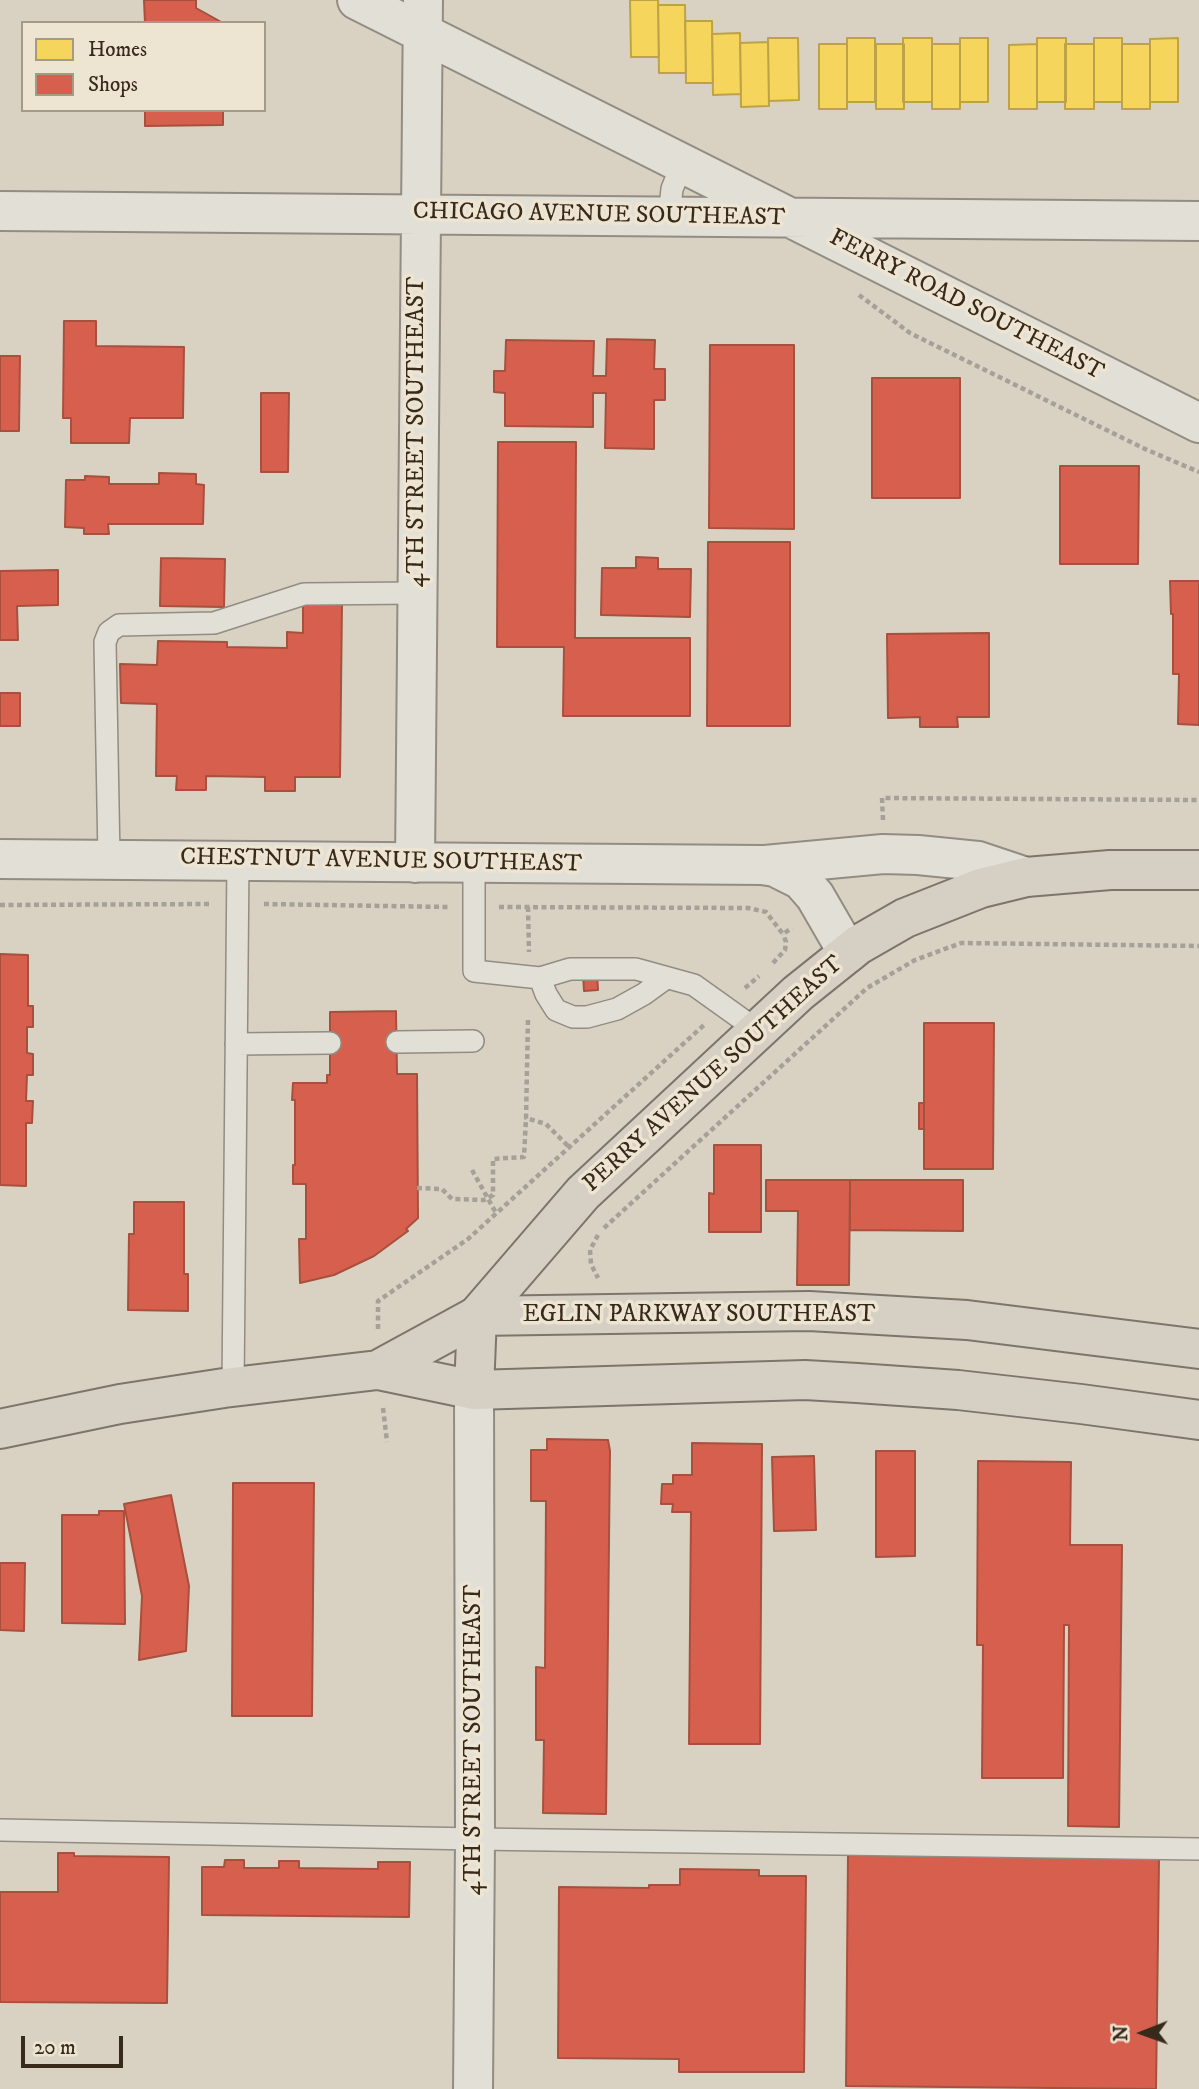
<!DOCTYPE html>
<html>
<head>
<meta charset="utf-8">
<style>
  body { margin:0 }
  #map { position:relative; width:1199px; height:2089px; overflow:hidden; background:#d9d2c3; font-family:"IM FELL DW Pica",serif }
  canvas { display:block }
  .legend { position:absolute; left:21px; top:21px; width:245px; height:91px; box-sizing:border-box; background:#ede4d2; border:2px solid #a59a88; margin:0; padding:9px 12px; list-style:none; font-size:21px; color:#382a1a }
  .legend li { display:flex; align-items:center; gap:14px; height:35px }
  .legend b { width:35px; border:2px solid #a59a88 }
  .north { position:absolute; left:1108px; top:1998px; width:70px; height:70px; -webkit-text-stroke:5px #ede4d2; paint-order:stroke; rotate:269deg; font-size:19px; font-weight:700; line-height:28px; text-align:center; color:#382a1a }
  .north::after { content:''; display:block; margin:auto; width:24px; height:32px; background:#382a1a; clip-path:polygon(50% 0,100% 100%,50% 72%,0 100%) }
  .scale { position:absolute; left:21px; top:2036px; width:102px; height:32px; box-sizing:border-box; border:4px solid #382a1a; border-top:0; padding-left:9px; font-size:21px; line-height:24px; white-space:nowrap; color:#382a1a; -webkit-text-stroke:5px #ede4d2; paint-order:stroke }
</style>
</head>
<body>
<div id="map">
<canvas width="1199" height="2089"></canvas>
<ul class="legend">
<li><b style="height:19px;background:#f6d55c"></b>Homes</li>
<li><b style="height:19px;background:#d6604d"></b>Shops</li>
</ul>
<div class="north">N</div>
<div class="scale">20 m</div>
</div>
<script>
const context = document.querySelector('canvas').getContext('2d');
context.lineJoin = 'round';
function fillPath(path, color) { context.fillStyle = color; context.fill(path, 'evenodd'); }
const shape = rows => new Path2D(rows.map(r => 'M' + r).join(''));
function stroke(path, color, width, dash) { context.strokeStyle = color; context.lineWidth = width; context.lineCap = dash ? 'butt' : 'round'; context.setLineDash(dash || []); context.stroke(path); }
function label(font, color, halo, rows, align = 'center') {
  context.font = font + ' "IM FELL DW Pica",serif'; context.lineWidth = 7; context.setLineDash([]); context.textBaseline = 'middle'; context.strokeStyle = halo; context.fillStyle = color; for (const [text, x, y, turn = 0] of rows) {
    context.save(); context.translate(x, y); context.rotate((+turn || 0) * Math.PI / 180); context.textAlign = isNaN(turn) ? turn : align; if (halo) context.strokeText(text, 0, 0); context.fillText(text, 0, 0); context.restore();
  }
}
const homes = shape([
  [630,0,658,0,659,57,631,57,630,0],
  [658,5,685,5,686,73,659,73,658,5],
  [685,21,712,21,713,83,686,83,685,21],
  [740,33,741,94,713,95,712,34,740,33],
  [768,38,798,38,799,100,769,101,768,38],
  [847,38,875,38,875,102,847,102,847,38],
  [903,38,932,38,932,102,903,102,903,38],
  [960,38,988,38,988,102,960,102,960,38],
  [1037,38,1066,38,1066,102,1037,102,1037,38],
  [1094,38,1122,38,1122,102,1094,102,1094,38],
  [1178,38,1178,102,1150,102,1150,39,1178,38],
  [768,42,769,106,741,107,740,43,768,42],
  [819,44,847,44,847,109,819,109,819,44],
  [876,44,904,44,904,109,876,109,876,44],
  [932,44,960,44,960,109,932,109,932,44],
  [1037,44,1037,109,1009,109,1009,45,1037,44],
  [1065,44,1094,44,1094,109,1065,109,1065,44],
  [1122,44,1150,44,1150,109,1122,109,1122,44]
]);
fillPath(homes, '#f6d55c');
stroke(homes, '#bda248', 2);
const shops = shape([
  [144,0,196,0,196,8,223,23,145,23,144,0],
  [145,110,223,110,223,125,145,126,145,110],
  [64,321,96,321,96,346,184,347,183,418,130,418,129,443,71,443,71,418,63,418,64,321],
  [607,339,655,340,654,369,665,369,665,400,654,400,654,449,605,448,606,393,593,393,593,427,505,426,505,393,494,392,494,371,505,371,506,340,594,341,593,376,606,376,607,339],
  [710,345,794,345,794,529,709,528,710,345],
  [0,356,20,356,19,431,0,431,0,356],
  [872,378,960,378,960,498,872,498,872,378],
  [261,393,289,393,288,472,261,472,261,393],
  [498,442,576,442,575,638,690,638,690,716,563,716,564,647,497,647,498,442],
  [1060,466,1139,466,1138,564,1060,564,1060,466],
  [159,473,196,474,196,484,204,485,203,524,108,524,109,534,84,534,84,528,65,527,66,480,85,480,85,476,109,477,109,484,159,484,159,473],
  [708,542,790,542,790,726,707,726,708,542],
  [636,557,658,558,658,569,691,569,690,617,601,615,602,568,636,568,636,557],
  [161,558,225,559,224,607,160,606,161,558],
  [58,570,58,605,17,606,18,640,0,640,0,571,58,570],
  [1170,581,1199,581,1199,725,1178,724,1179,674,1173,674,1173,614,1171,614,1170,581],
  [303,602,342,602,340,777,295,777,295,791,265,791,265,777,206,776,206,790,176,790,177,776,156,776,157,704,121,703,120,664,157,665,158,641,227,642,227,647,287,648,287,632,303,633,303,602],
  [989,633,989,717,957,717,958,727,920,727,920,717,888,718,887,634,989,633],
  [0,693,20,693,20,726,0,726,0,693],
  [0,954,28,955,28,1006,33,1006,33,1027,27,1027,27,1053,33,1054,33,1075,27,1075,26,1101,33,1101,32,1123,26,1123,26,1186,0,1185,0,954],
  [597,973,598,990,584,991,583,974,597,973],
  [396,1011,397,1074,417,1074,418,1218,406,1229,408,1231,374,1256,334,1275,300,1283,299,1239,306,1239,306,1184,293,1184,293,1165,295,1165,295,1100,292,1100,293,1083,327,1083,327,1075,330,1075,330,1012,396,1011],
  [924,1023,994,1023,993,1169,924,1169,924,1023],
  [919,1103,924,1103,924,1129,919,1129,919,1103],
  [714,1145,761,1145,761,1232,709,1232,709,1193,714,1194,714,1145],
  [766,1180,850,1180,849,1285,797,1285,798,1211,766,1211,766,1180],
  [850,1180,963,1180,963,1231,850,1230,850,1180],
  [134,1202,184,1202,184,1274,188,1274,188,1311,128,1310,129,1234,134,1234,134,1202],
  [547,1439,608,1440,610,1451,606,1814,543,1813,544,1740,536,1740,536,1667,545,1668,546,1501,531,1501,531,1450,547,1450,547,1439],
  [692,1443,762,1444,760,1744,689,1744,691,1512,672,1512,673,1504,661,1504,662,1484,673,1484,673,1475,692,1475,692,1443],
  [876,1451,915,1451,915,1556,876,1557,876,1451],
  [814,1456,816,1530,774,1531,772,1457,814,1456],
  [978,1461,1071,1462,1070,1545,1122,1545,1119,1827,1068,1826,1069,1625,1064,1625,1063,1778,982,1778,983,1645,977,1645,978,1461],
  [233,1483,314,1483,312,1716,232,1716,233,1483],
  [171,1495,189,1586,186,1651,139,1660,142,1596,124,1504,171,1495],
  [99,1511,124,1511,125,1624,62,1623,62,1515,99,1515,99,1511],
  [0,1563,25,1563,24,1631,0,1630,0,1563],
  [58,1853,74,1853,74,1856,169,1857,167,2003,0,2002,0,1892,58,1892,58,1853],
  [848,1855,1159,1859,1156,2089,846,2086,848,1855],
  [225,1860,244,1860,244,1868,279,1868,279,1861,299,1861,299,1868,378,1869,378,1862,410,1862,409,1917,202,1915,202,1867,224,1867,225,1860],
  [680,1869,759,1870,759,1876,806,1876,804,2072,679,2072,679,2059,558,2058,559,1887,649,1888,649,1885,680,1885,680,1869]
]);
fillPath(shops, '#d6604d');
stroke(shops, '#a7503e', 2);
const lane = shape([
  [669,217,672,189,682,164],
  [109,859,105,642,109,632,119,625,214,623,304,594,417,593],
  [474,864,474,971,540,978,570,969,636,969,694,985,757,1030],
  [540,978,546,994,556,1010,573,1017,587,1017,617,1009,644,994,666,978],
  [397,1042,473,1041],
  [236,1044,330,1043],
  [233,1387,238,861],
  [0,1830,475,1839,1199,1849]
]);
const street = shape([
  [357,0,1199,423],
  [0,211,1199,221],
  [0,859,762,865,775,867,801,880,815,896,848,953],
  [415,863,423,0],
  [765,865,883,854,918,855,978,861,1026,877],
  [473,2089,475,1839,474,1390]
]);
const primary = shape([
  [474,1390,477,1316,583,1193,798,993,858,945,905,918,981,888,1026,877,1110,870,1199,870]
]);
const highway = shape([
  [378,1370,477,1316,809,1311,967,1320,1199,1349],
  [0,1429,120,1404,224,1388,378,1370,474,1390,805,1380,857,1383,958,1390,1081,1404,1199,1420]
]);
stroke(lane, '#928c82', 24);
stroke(street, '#928c82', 42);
stroke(primary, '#7b756c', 42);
stroke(highway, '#7b756c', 42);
stroke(shape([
  [859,295,910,333,1145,449,1199,472],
  [883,820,882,798,1199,800],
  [264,904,448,907],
  [0,905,210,904],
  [499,907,748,908,766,912,783,934,792,928],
  [528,907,529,952],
  [773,963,785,950,786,942,783,934],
  [745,988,759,976],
  [528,1020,526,1118,546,1124,569,1147],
  [472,1170,496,1213],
  [417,1188,442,1189,452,1199,484,1200,493,1195,493,1159,524,1157,526,1118],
  [604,1228,867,988,915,960,961,943,1199,946],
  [598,1235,590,1250,591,1264,598,1278],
  [378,1329,378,1301,468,1239,704,1025],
  [383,1408,387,1442]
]), '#a5a198', 4.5, [5, 3.5]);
stroke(lane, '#e2dfd7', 21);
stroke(street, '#e2dfd7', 38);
stroke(primary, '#d6cfc3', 38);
stroke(highway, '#d6cfc3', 38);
label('24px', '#382a1a', '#ede4d2', [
  ["CHICAGO AVENUE SOUTHEAST",599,216,1],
  ["FERRY ROAD SOUTHEAST",966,306,27],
  ["4TH STREET SOUTHEAST",418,432,-90],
  ["CHESTNUT AVENUE SOUTHEAST",381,862,1],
  ["PERRY AVENUE SOUTHEAST",714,1075,-42],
  ["EGLIN PARKWAY SOUTHEAST",699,1316],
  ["4TH STREET SOUTHEAST",475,1740,-90]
]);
</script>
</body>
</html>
